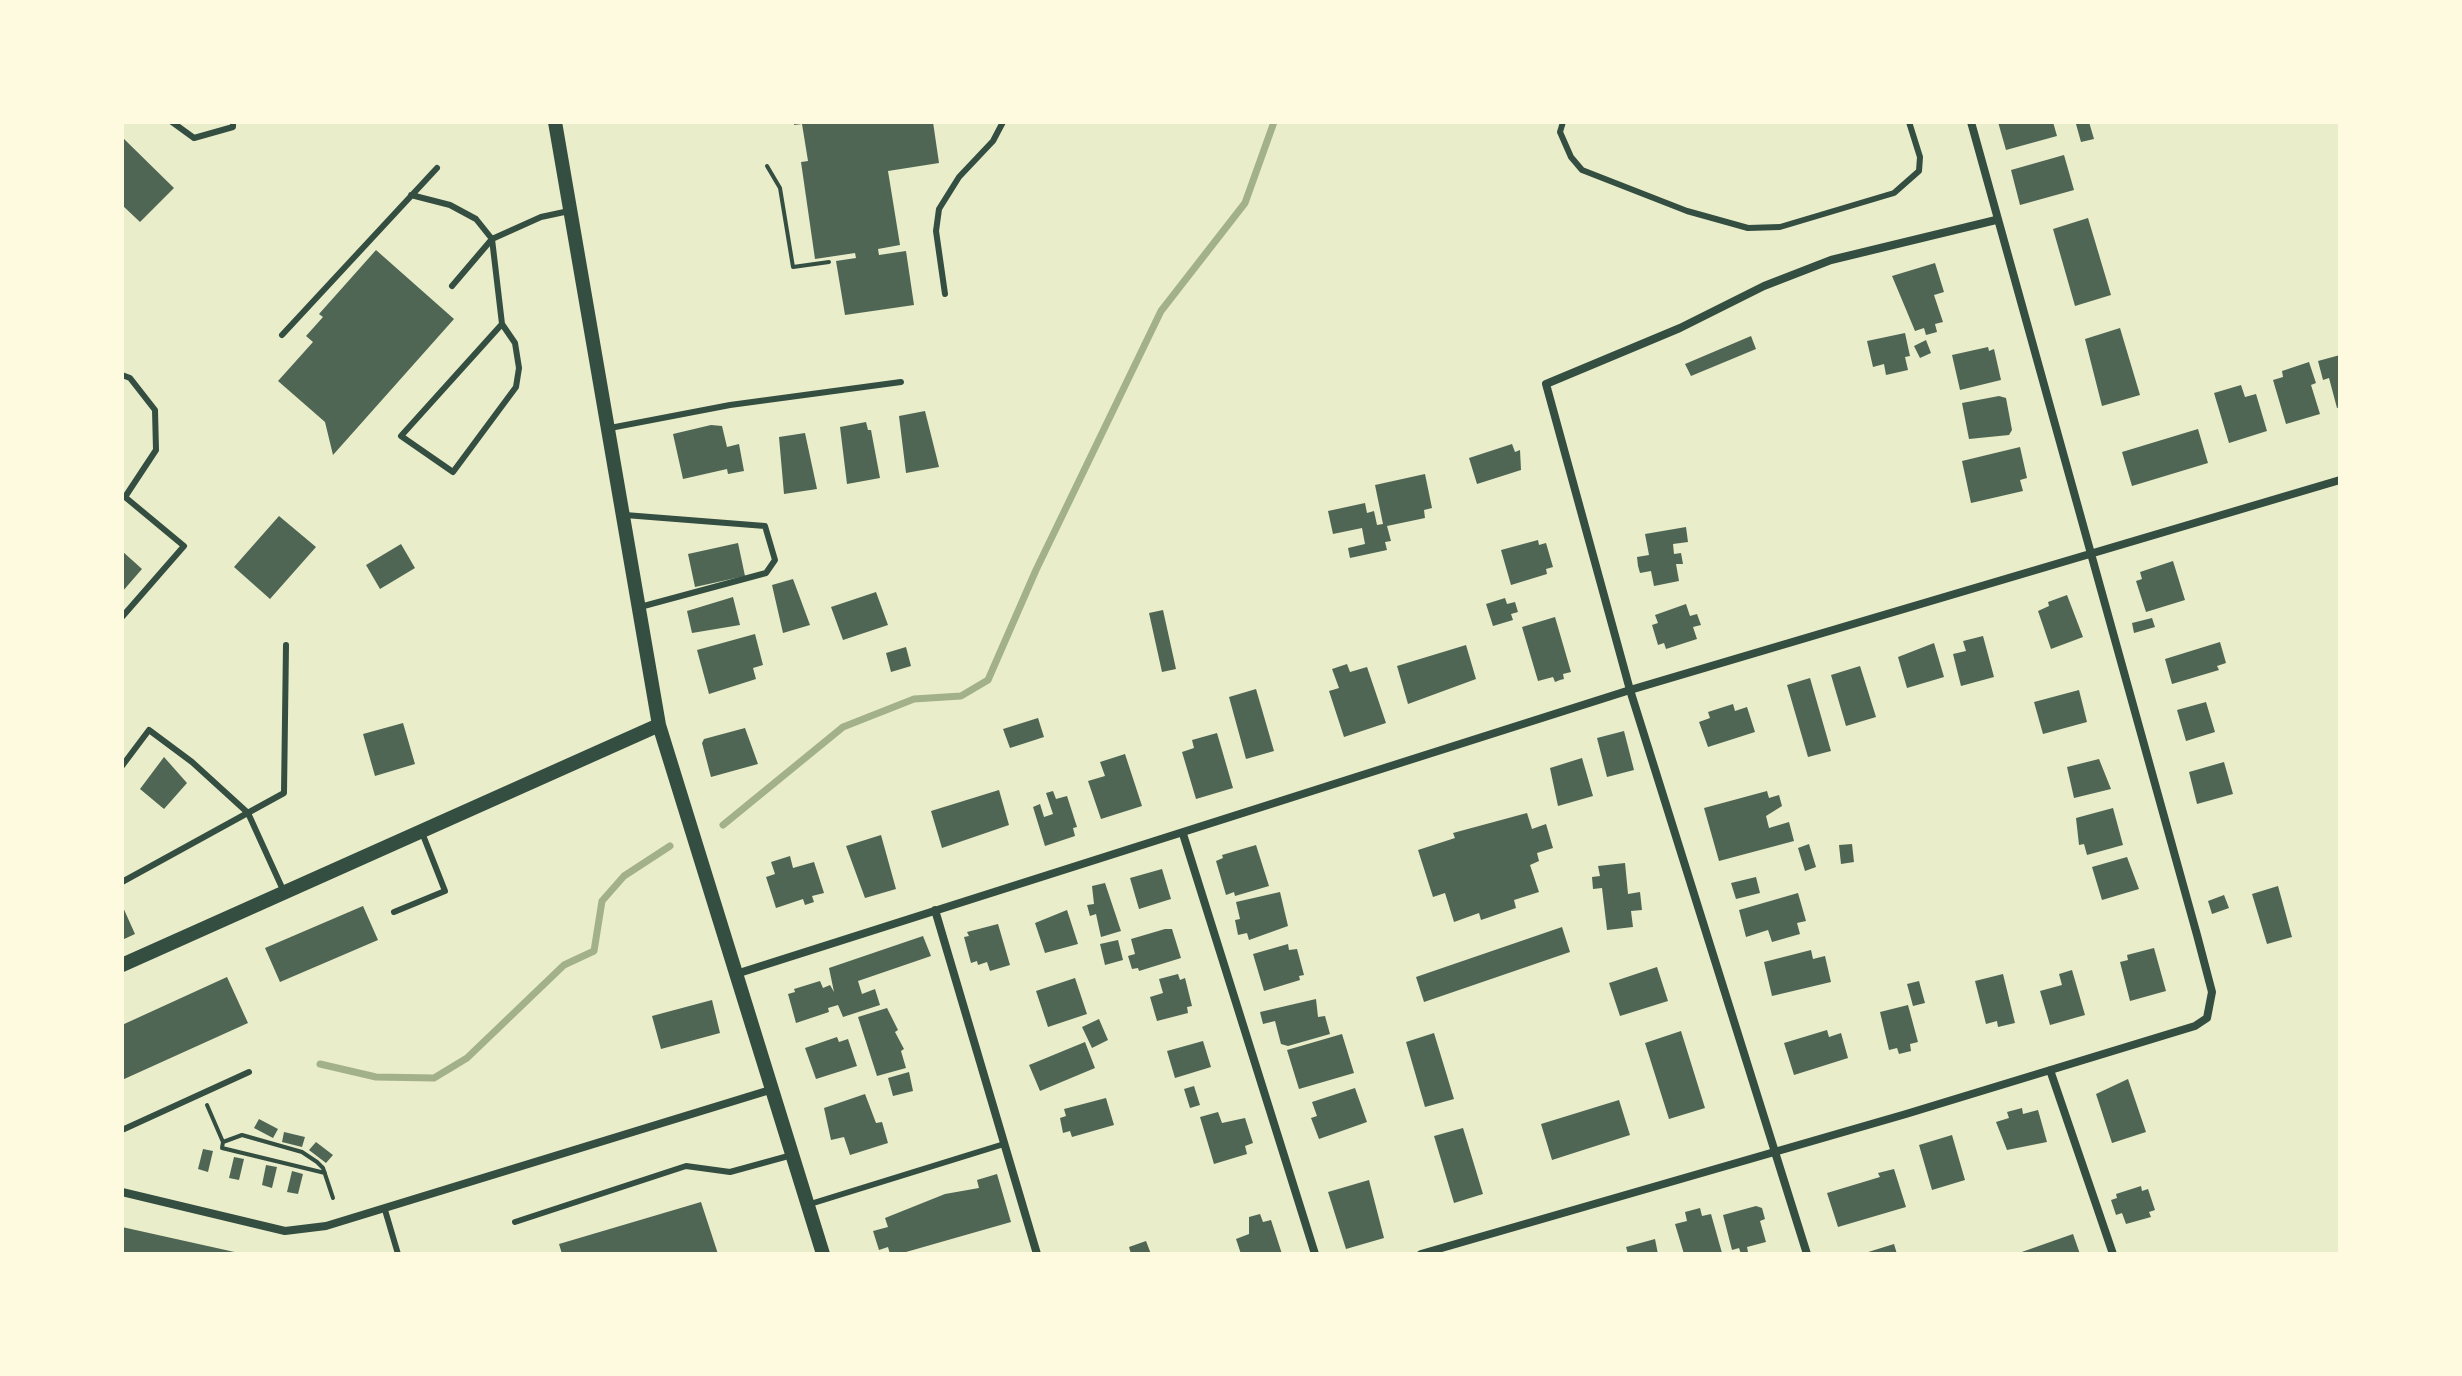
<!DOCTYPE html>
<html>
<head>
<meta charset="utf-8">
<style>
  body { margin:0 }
  #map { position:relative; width:2462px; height:1376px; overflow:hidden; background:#e9edc9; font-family:Raleway,sans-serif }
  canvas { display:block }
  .frame { position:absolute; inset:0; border:124px solid #fefae0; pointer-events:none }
</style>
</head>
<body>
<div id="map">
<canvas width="2462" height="1376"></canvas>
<div class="frame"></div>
</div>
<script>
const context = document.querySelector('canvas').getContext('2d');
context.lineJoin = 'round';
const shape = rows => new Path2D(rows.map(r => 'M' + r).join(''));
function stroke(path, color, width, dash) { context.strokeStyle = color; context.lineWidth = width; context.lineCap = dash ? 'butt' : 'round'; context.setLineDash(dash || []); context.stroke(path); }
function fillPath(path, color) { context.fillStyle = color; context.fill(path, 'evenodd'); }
stroke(shape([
  [723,825,843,727,914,699,961,696,988,680,1036,570,1161,311,1245,203,1274,122],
  [320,1064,376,1077,434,1078,467,1058,564,965,594,951,602,901,624,876,670,846]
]), '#a3b18a', 7);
fillPath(shape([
  [794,122,933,122,939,163,888,171,900,245,878,249,879,255,906,251,914,305,845,315,836,261,856,258,855,253,815,259,801,162,808,161,802,124,794,125],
  [1998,122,2053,122,2057,136,2006,150],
  [2089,122,2094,139,2081,142,2076,124],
  [122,137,174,188,140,222,122,205],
  [2064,155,2074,190,2020,205,2011,170],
  [2088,218,2111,295,2075,306,2053,229],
  [376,250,454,319,333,455,325,422,278,381,313,342,306,336,323,317,319,314],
  [1935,263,1944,292,1934,295,1943,322,1935,324,1937,332,1926,335,1924,328,1915,331,1892,276],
  [2120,328,2140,395,2102,406,2085,339],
  [1905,333,1910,356,1905,357,1908,370,1886,375,1884,364,1873,367,1867,341],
  [1751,336,1756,349,1691,376,1685,364],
  [1926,340,1931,353,1920,358,1914,346],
  [1988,347,1989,351,1994,349,2001,380,1960,390,1952,355],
  [2340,355,2340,407,2337,408,2329,378,2323,380,2318,361],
  [2309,362,2316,383,2311,385,2320,414,2286,424,2273,380,2283,377,2282,371],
  [2241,385,2245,397,2256,394,2267,431,2229,443,2214,393],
  [1999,396,2006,398,2012,430,2009,435,1969,439,1962,403],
  [925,411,939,467,906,473,899,416],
  [866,422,868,430,871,430,880,478,847,484,840,427],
  [711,425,722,426,727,447,739,444,744,471,728,474,727,469,683,479,673,434],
  [2198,429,2208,463,2132,486,2122,452],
  [805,433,817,489,784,494,779,437],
  [1512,444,1515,452,1520,450,1521,470,1477,484,1469,458],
  [2020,447,2027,478,2020,480,2023,491,1971,503,1962,461],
  [1425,474,1432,508,1424,510,1425,518,1387,526,1391,541,1385,542,1387,550,1350,558,1348,548,1365,544,1362,528,1333,534,1328,511,1365,503,1367,513,1374,511,1377,525,1383,524,1375,485],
  [279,516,316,547,270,599,234,567],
  [1686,527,1688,542,1673,544,1674,554,1681,553,1683,564,1676,564,1679,581,1654,586,1651,571,1640,573,1638,566,1637,557,1649,555,1645,534],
  [1538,540,1539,545,1546,543,1553,567,1546,569,1547,574,1511,585,1501,550],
  [738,543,745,576,695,587,688,554],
  [401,544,415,568,380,589,366,565],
  [122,551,142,569,122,592],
  [2173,561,2185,600,2146,612,2136,581,2142,579,2140,572],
  [793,579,810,625,783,633,772,585],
  [876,592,888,625,843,640,831,607],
  [2067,595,2083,637,2051,649,2038,611,2049,606,2048,602],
  [733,597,740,625,692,633,687,611],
  [1505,598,1507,604,1515,602,1518,612,1511,614,1513,620,1493,626,1486,604],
  [1686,604,1690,616,1697,614,1701,625,1693,627,1697,639,1666,649,1664,643,1658,645,1652,625,1658,623,1655,615],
  [1163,610,1176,669,1162,672,1149,613],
  [1555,617,1571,672,1563,674,1564,679,1560,680,1555,682,1553,677,1538,681,1522,627],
  [2152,618,2155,627,2134,633,2132,623],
  [755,634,763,665,753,668,756,679,709,694,697,650],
  [1983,636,1994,677,1961,686,1953,654,1966,651,1963,641],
  [2220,642,2226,663,2217,666,2219,670,2172,684,2165,659],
  [1934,643,1944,677,1907,688,1898,657],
  [1466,645,1476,679,1408,704,1397,666],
  [906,647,911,666,891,672,886,653],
  [1347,664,1350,672,1367,667,1386,723,1344,737,1329,691,1339,688,1332,669],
  [1860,666,1876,717,1846,726,1831,675],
  [1810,678,1831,751,1808,757,1787,685],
  [1256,689,1274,751,1246,759,1229,697],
  [2079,690,2087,722,2043,734,2034,702],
  [2206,702,2215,732,2186,741,2177,710],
  [1733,704,1735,711,1747,707,1755,732,1708,747,1699,722,1710,718,1708,712],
  [1038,718,1044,737,1010,748,1003,729],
  [403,723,415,764,375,776,363,734],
  [745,728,758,764,711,777,702,743,704,739],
  [1624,731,1634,770,1607,777,1597,738],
  [1217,733,1233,788,1196,799,1182,752,1194,748,1192,740],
  [1125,754,1142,806,1101,819,1088,781,1105,776,1100,762],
  [164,757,187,783,164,809,140,789],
  [1582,758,1593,796,1558,806,1550,768],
  [2099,759,2111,789,2074,798,2067,767],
  [2224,762,2233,794,2197,804,2189,772],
  [999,790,1009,825,942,848,931,811],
  [1053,791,1056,799,1067,796,1077,827,1073,828,1075,836,1045,846,1033,807,1040,804,1044,817,1053,814,1046,793],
  [1767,791,1769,798,1779,795,1782,806,1766,816,1769,828,1789,822,1794,841,1719,861,1704,808],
  [2113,808,2123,845,2087,855,2084,844,2079,845,2076,818],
  [1527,813,1532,829,1546,824,1553,848,1537,853,1539,861,1530,865,1539,892,1514,900,1516,908,1481,920,1479,913,1454,922,1445,893,1433,897,1418,850,1455,838,1453,833],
  [881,835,896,889,865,898,846,846],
  [1809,844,1816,867,1805,871,1798,848],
  [1852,844,1854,862,1841,864,1839,845],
  [1256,845,1269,886,1235,896,1234,892,1226,895,1216,861,1223,858,1222,855],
  [790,856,793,868,814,862,824,893,812,896,814,902,805,905,803,899,776,908,766,877,775,874,771,862],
  [2127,857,2139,889,2102,900,2092,867],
  [1625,863,1628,894,1640,892,1642,910,1631,911,1633,927,1607,930,1602,888,1593,889,1592,877,1600,876,1598,866],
  [1162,869,1171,899,1139,909,1130,878],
  [1756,877,1760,893,1736,899,1731,883],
  [1105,883,1121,931,1101,937,1096,914,1090,916,1087,905,1094,904,1092,886],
  [2278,886,2292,937,2267,944,2252,894],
  [1280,892,1288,926,1249,940,1247,933,1238,935,1235,920,1240,919,1236,902],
  [1798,893,1806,921,1797,923,1800,934,1772,942,1768,930,1746,937,1739,910],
  [2224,895,2229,908,2212,914,2208,901],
  [122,905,135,934,122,940],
  [363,906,378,940,280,982,265,948],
  [1067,910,1078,944,1045,953,1035,923],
  [998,924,1010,965,990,971,987,962,978,965,977,961,971,963,964,937,969,936,967,932],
  [1562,927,1570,952,1424,1002,1416,977],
  [1165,929,1172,929,1181,958,1139,971,1138,968,1132,969,1128,956,1135,954,1131,939],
  [923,936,931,956,858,981,862,994,875,989,880,1005,843,1017,838,1005,828,1008,829,1012,796,1023,788,994,795,992,794,989,820,981,823,988,830,985,834,992,829,968],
  [1118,940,1123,960,1105,965,1100,944],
  [1288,944,1289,950,1297,949,1304,975,1299,976,1300,980,1264,991,1253,954],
  [2154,948,2166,991,2130,1001,2120,962,2128,960,2127,955],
  [1811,950,1813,959,1825,956,1831,982,1772,996,1764,962],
  [1657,967,1668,1001,1620,1016,1609,983],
  [2072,970,2085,1015,2050,1025,2040,991,2062,985,2059,974],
  [1178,974,1180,980,1185,978,1192,1006,1187,1007,1188,1013,1157,1021,1150,997,1163,993,1159,979],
  [2003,974,2015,1023,1998,1027,1997,1021,1986,1024,1975,981],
  [227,977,248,1023,122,1080,122,1025],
  [1075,978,1087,1014,1048,1027,1036,991],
  [1919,981,1925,1003,1913,1006,1907,984],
  [1316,999,1318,1017,1325,1016,1330,1034,1288,1046,1281,1044,1275,1021,1263,1024,1260,1012],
  [712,1000,720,1033,661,1049,652,1016],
  [1908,1005,1918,1042,1910,1044,1911,1051,1899,1054,1897,1048,1889,1050,1880,1012],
  [887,1008,898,1030,895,1032,904,1049,901,1051,906,1068,877,1076,858,1017],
  [1099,1019,1108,1040,1092,1048,1082,1027],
  [1827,1030,1829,1037,1841,1033,1848,1058,1794,1075,1784,1043],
  [1681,1031,1705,1108,1669,1119,1645,1043],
  [1434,1033,1454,1099,1425,1107,1406,1042],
  [1342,1034,1354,1073,1299,1089,1287,1050],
  [837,1037,839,1042,848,1039,857,1066,816,1079,805,1048],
  [1203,1041,1211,1067,1175,1078,1167,1051],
  [1085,1042,1095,1068,1040,1091,1029,1065],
  [909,1072,913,1091,893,1096,888,1078],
  [2128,1079,2146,1132,2112,1143,2096,1094],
  [1194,1086,1200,1105,1190,1108,1184,1089],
  [1355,1088,1367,1122,1319,1139,1311,1118,1317,1116,1312,1102],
  [865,1094,876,1123,882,1122,888,1143,850,1155,844,1137,831,1140,824,1108],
  [1106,1098,1114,1125,1072,1137,1070,1131,1063,1133,1060,1118,1066,1116,1064,1109],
  [1619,1100,1630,1135,1552,1160,1541,1124],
  [2022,1108,2023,1114,2038,1110,2047,1142,2007,1150,1996,1122,2009,1118,2007,1112],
  [1218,1112,1222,1123,1245,1118,1253,1143,1245,1146,1247,1154,1214,1164,1200,1117],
  [259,1119,278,1129,273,1138,254,1128],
  [1463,1128,1483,1194,1454,1203,1434,1136],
  [284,1132,305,1137,302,1147,282,1142],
  [1952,1135,1965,1180,1932,1190,1919,1145],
  [316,1142,333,1155,326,1163,309,1150],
  [203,1149,213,1151,208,1172,198,1169],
  [234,1157,244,1159,239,1180,229,1178],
  [266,1165,277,1167,272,1188,262,1185],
  [1894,1169,1906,1207,1838,1227,1827,1193,1880,1177,1878,1173],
  [292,1171,303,1174,298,1194,287,1192],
  [997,1174,1011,1222,899,1254,890,1254,888,1247,879,1250,873,1231,888,1227,885,1218,945,1194,979,1188,977,1180],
  [1369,1180,1384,1238,1346,1249,1328,1192],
  [2141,1186,2142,1191,2148,1189,2155,1210,2149,1212,2151,1217,2126,1224,2122,1213,2116,1215,2111,1200,2117,1198,2116,1194],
  [701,1202,718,1254,562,1254,559,1244],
  [1756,1206,1762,1208,1765,1219,1760,1221,1766,1242,1747,1247,1748,1252,1741,1254,1739,1248,1732,1250,1723,1215],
  [1700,1208,1702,1216,1711,1214,1722,1253,1684,1254,1675,1224,1687,1221,1685,1212],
  [1260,1214,1263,1222,1271,1220,1282,1254,1241,1254,1236,1239,1249,1234,1249,1217],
  [122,1227,239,1253,239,1254,122,1254],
  [2073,1234,2080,1254,2016,1254],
  [1655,1239,1658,1254,1628,1254,1626,1247],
  [1146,1241,1151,1254,1131,1254,1129,1247],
  [1894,1244,1897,1254,1865,1254,1865,1253]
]), '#4f6655');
stroke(shape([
  [767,166,780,188,793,267,829,262],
  [207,1105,223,1142,242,1135,302,1152,317,1162,323,1168,333,1198],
  [223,1142,222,1148,325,1173]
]), '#344e41', 4);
stroke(shape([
  [172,122,194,138,233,127,233,122],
  [1563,122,1560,132,1571,157,1582,170,1687,211,1748,228,1780,227,1894,193,1919,171,1920,157,1909,122],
  [411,195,450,205,476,219,492,239,502,324,515,343,519,368,516,387,453,472,401,436,502,324],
  [452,286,492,239,541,217,569,211],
  [945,294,936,231,939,209,959,177,993,141,1003,122],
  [282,335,437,168],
  [122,375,130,378,155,410,156,450,125,497,184,546,122,617],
  [610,428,730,405,901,382],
  [625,515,765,526,775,560,766,573,640,607],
  [122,766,149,730,192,762,248,813,284,892],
  [122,882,284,793,286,645],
  [394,912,445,891,421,830],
  [122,1130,249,1072],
  [807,1205,1004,1144],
  [385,1210,398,1254],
  [515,1222,686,1166,730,1172,792,1155]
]), '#344e41', 6);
stroke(shape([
  [1183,834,1315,1254],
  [935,910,1037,1254],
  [736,974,1630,690,2340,480],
  [2050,1070,2113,1254],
  [122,1192,285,1231,326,1226,770,1090],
  [1421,1254,1906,1114,2195,1026,2207,1018,2212,992,2197,935,1971,122],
  [1807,1254,1630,690,1546,384,1680,328,1764,286,1831,260,1996,220]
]), '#344e41', 8);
stroke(shape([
  [555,122,659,725,823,1254],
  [122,965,659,725]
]), '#344e41', 14);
</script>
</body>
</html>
